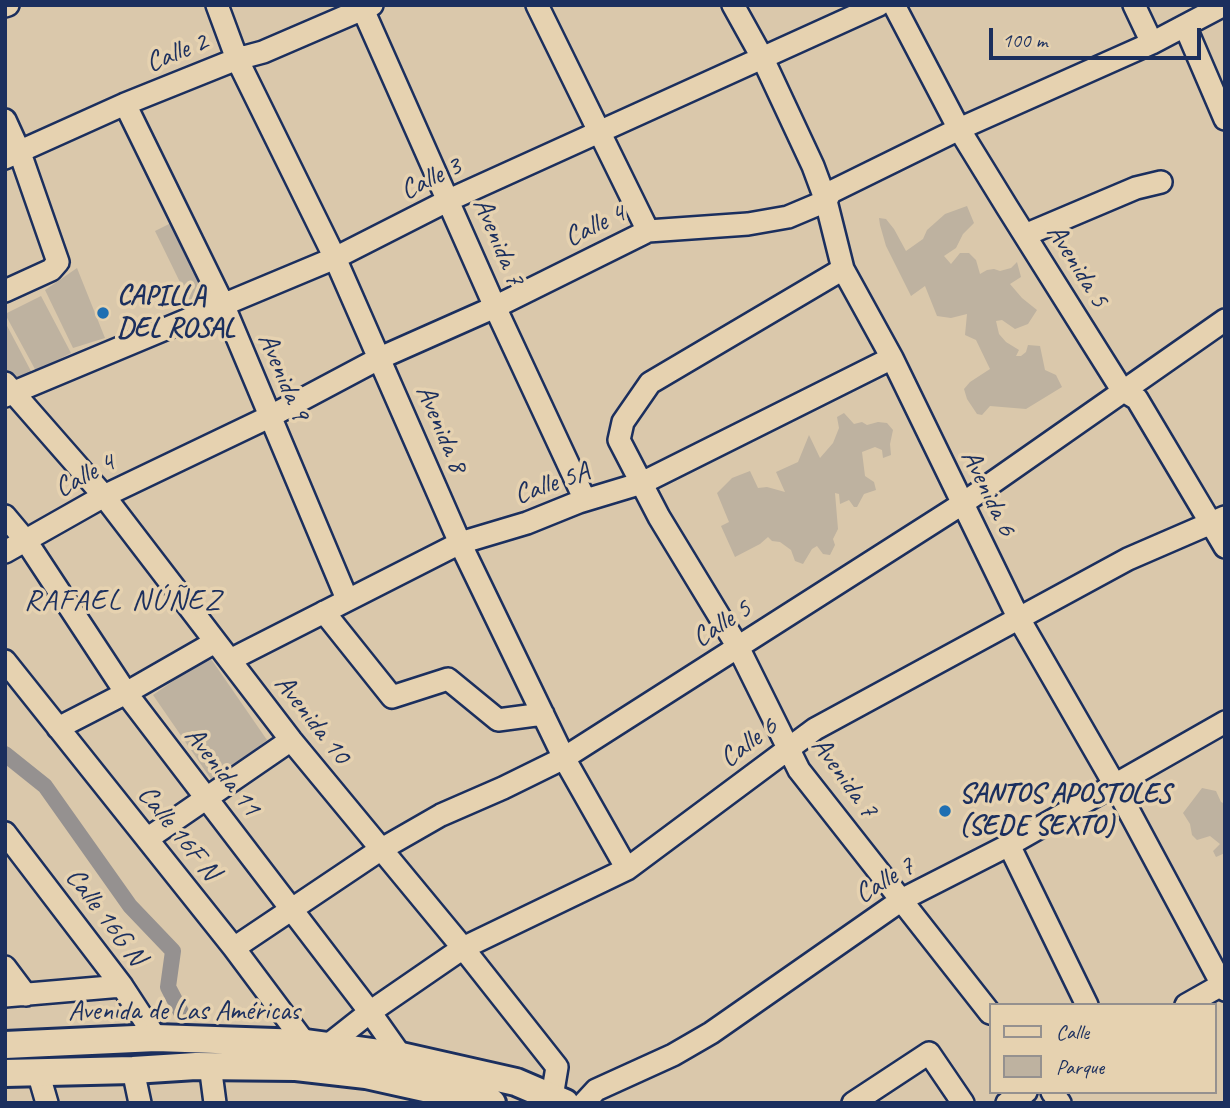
<!DOCTYPE html>
<html>
<head>
<meta charset="utf-8">
<style>
  body { margin:0 }
  #map { position:relative; width:1230px; height:1108px; overflow:hidden; background:#dac8ab; font-family:Caveat,sans-serif }
  canvas { display:block }
  .frame { position:absolute; inset:0; border:7px solid #1b2f5e; pointer-events:none }
  .legend { position:absolute; left:989px; top:1003px; width:228px; height:91px; box-sizing:border-box; background:#e6d2b0; border:2px solid #95918f; margin:0; padding:9px 12px; list-style:none; font-size:21px; color:#1b2f5e }
  .legend li { display:flex; align-items:center; gap:14px; height:35px }
  .legend b { width:35px; border:2px solid #95918f }
  .scale { position:absolute; left:989px; top:28px; width:212px; height:32px; box-sizing:border-box; border:4px solid #1b2f5e; border-top:0; padding-left:9px; font-size:21px; line-height:24px; white-space:nowrap; color:#1b2f5e; -webkit-text-stroke:5px #e6d2b0; paint-order:stroke }
</style>
</head>
<body>
<div id="map">
<canvas width="1230" height="1108"></canvas>
<div class="frame"></div>
<ul class="legend">
<li><b style="height:9px;background:#e6d2b0"></b>Calle</li>
<li><b style="height:19px;background:#beb2a0"></b>Parque</li>
</ul>
<div class="scale">100 m</div>
</div>
<script>
const context = document.querySelector('canvas').getContext('2d');
context.lineJoin = 'round';
function fillPath(path, color) { context.fillStyle = color; context.fill(path, 'evenodd'); }
const shape = rows => new Path2D(rows.map(r => 'M' + r).join(''));
function stroke(path, color, width, dash) { context.strokeStyle = color; context.lineWidth = width; context.lineCap = dash ? 'butt' : 'round'; context.setLineDash(dash || []); context.stroke(path); }
function label(font, color, halo, rows, align = 'center') {
  context.font = font + ' Caveat,sans-serif'; context.lineWidth = 7; context.setLineDash([]); context.textBaseline = 'middle'; context.strokeStyle = halo; context.fillStyle = color; for (const [text, x, y, turn = 0] of rows) {
    context.save(); context.translate(x, y); context.rotate((+turn || 0) * Math.PI / 180); context.textAlign = isNaN(turn) ? turn : align; if (halo) context.strokeText(text, 0, 0); context.fillText(text, 0, 0); context.restore();
  }
}
fillPath(shape([
  [967,206,974,223,963,234,956,248,944,256,951,264,960,253,969,253,976,260,980,274,987,270,994,269,1000,271,1011,268,1017,262,1021,277,1010,284,1022,298,1037,310,1028,324,1015,329,1002,320,996,321,999,334,1006,342,1019,350,1016,356,1021,356,1026,352,1028,345,1040,346,1045,370,1056,375,1062,387,1026,409,990,406,982,415,977,414,967,399,964,389,970,382,990,369,976,340,965,335,967,314,951,318,937,316,925,286,911,296,886,246,880,225,879,218,886,219,894,229,906,251,923,239,927,230,945,214],
  [179,219,220,303,196,315,155,231],
  [77,268,105,338,73,348,45,290],
  [41,296,71,353,36,371,5,314],
  [5,322,32,373,13,386,5,376],
  [844,413,854,424,862,422,867,425,878,422,887,423,893,430,890,444,891,455,883,458,882,450,875,447,862,452,865,476,874,482,876,490,864,494,857,507,854,507,849,500,840,504,839,494,835,493,838,529,833,539,835,545,830,555,823,554,817,546,812,549,803,564,795,561,791,550,780,542,772,541,768,537,760,544,735,557,721,526,729,522,717,493,732,478,750,471,758,488,767,487,785,492,776,472,798,462,809,435,820,458,833,443,839,428,837,417],
  [209,656,267,740,213,782,153,695],
  [1202,788,1216,791,1221,802,1225,804,1225,853,1216,857,1213,851,1220,844,1210,836,1197,840,1192,835,1190,824,1183,813]
]), '#beb2a0');
stroke(shape([
  [5,754,45,786,130,906,173,951,168,987,182,1014]
]), '#959190', 16);
const minor = shape([
  [217,5,237,59,335,258,460,543,564,758,627,869],
  [361,5,495,307,585,500],
  [537,5,648,231],
  [733,5,763,59,813,166,826,201,843,269,892,358,1018,617,1116,787,1225,990],
  [894,5,959,129,1007,207,1122,390,1137,399,1225,547],
  [1134,5,1152,43],
  [5,6,8,5],
  [1185,26,1225,119],
  [125,104,223,304,347,599],
  [5,120,20,153,58,262,51,270,5,291],
  [5,158,125,104,237,59,263,52,372,5],
  [1025,235,1136,188,1161,182],
  [843,269,650,383,623,422,619,440,659,517,738,647,799,770,990,1013],
  [5,383,104,496,291,740,463,948,557,1067,552,1097],
  [5,396,335,258,449,200,879,5],
  [5,516,26,541,126,693,370,1012,401,1056],
  [5,552,104,496,269,417,380,358,495,307,648,231,748,224,788,217,826,201,831,192,959,129,1152,43,1224,5],
  [324,612,392,697,448,679,498,720,543,714],
  [230,660,460,543,527,523,579,502,642,483,892,358],
  [5,661,234,948,305,1043],
  [58,728,126,693,215,642],
  [5,833,122,986,156,1038],
  [147,839,291,740],
  [1009,845,1087,1005],
  [234,948,380,850,441,815,503,788,564,758,962,504,1225,320],
  [5,967,26,995],
  [5,996,122,986],
  [1186,1005,1225,983],
  [327,1046,370,1012,463,948,627,869,815,729,1128,559,1225,517],
  [210,1065,215,1103],
  [133,1070,140,1103],
  [38,1072,47,1103],
  [1052,1092,1060,1103],
  [584,1103,596,1090,673,1055,711,1033,903,899,1009,845,1225,722],
  [853,1103,929,1053,963,1103],
  [1007,1103,1026,1092]
]);
const major = shape([
  [5,1045,156,1038,305,1043,401,1056,516,1082,565,1103],
  [5,1073,133,1070,196,1066,296,1067,366,1075,492,1103]
]);
stroke(minor, '#1b2f5e', 26);
stroke(major, '#1b2f5e', 32);
stroke(minor, '#e6d2b0', 21);
stroke(major, '#e6d2b0', 26);
for (const [x, y, r, color] of [
  [103,313,7,"#1f6fb2"],
  [945,811,7,"#1f6fb2"]
]) { const dot = new Path2D(); dot.arc(x, y, r, 0, 2 * Math.PI); context.fillStyle = color; context.fill(dot); stroke(dot, '#e6d2b0', 2.5); }
label('28px', '#1b2f5e', '#e6d2b0', [
  ["Calle 2",177,53,-22],
  ["Calle 3",431,179,-26],
  ["Calle 4",595,226,-26],
  ["Avenida 7",498,242,67],
  ["Avenida 5",1077,266,58],
  ["Avenida 9",283,377,67],
  ["Avenida 8",441,429,67],
  ["Calle 4",85,476,-28],
  ["Calle 5A",552,484,-19],
  ["Avenida 6",988,493,64],
  ["Calle 5",722,624,-33],
  ["Avenida 10",312,720,52],
  ["Calle 6",749,743,-37],
  ["Avenida 11",222,772,52],
  ["Avenida 7",844,778,54],
  ["Calle 16F N",178,833,51],
  ["Calle 7",885,881,-31],
  ["Calle 16G N",105,917,53],
  ["Avenida de Las Américas",184,1012]
]);
label('bold 28px', '#1b2f5e', '#e6d2b0', [
  ["CAPILLA",117,297],
  ["DEL ROSAL",117,329],
  ["SANTOS APOSTOLES",959,795],
  ["(SEDE SEXTO)",959,827]
], 'left');
context.letterSpacing = '2px';
label('30px', '#1b2f5e', '#e6d2b0', [
  ["RAFAEL NÚÑEZ",123,601]
]);
context.letterSpacing = '0px';
</script>
</body>
</html>
